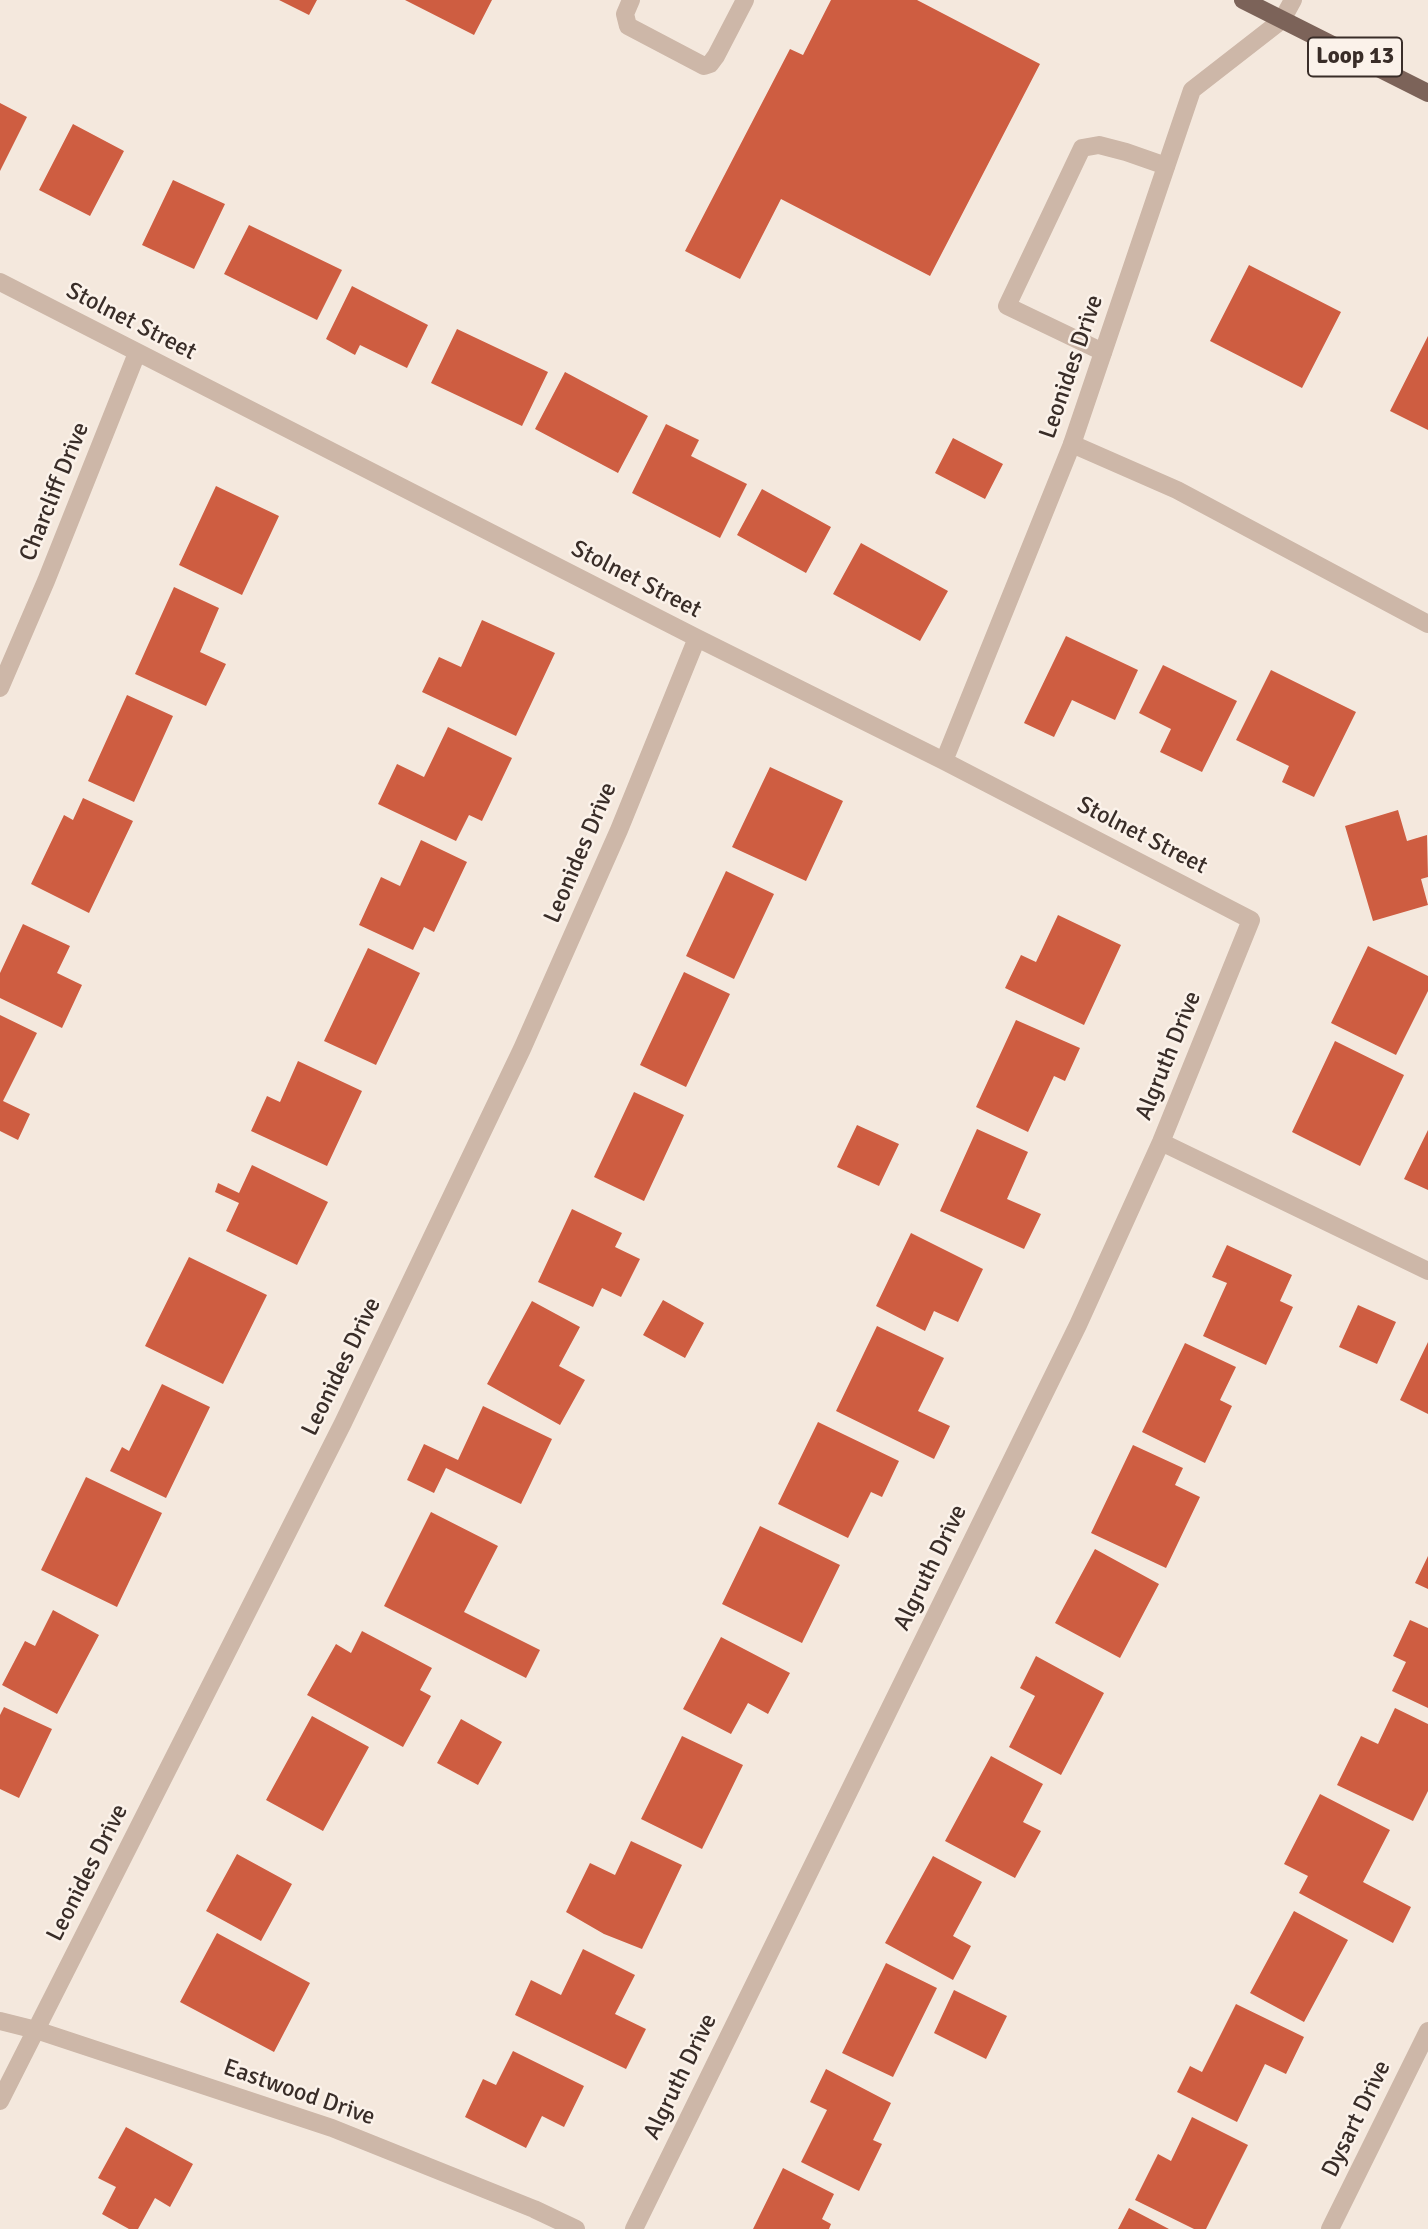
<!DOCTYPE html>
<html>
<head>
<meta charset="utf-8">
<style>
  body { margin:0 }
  canvas { display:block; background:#f4e8dd }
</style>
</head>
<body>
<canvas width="1428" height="2229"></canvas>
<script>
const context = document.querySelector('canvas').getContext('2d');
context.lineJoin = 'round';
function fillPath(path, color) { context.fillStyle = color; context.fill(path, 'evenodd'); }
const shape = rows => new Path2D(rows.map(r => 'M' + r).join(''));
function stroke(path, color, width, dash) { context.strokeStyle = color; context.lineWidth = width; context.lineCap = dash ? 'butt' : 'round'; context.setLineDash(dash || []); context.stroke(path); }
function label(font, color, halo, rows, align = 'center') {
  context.font = font + ' Signika,sans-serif'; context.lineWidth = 5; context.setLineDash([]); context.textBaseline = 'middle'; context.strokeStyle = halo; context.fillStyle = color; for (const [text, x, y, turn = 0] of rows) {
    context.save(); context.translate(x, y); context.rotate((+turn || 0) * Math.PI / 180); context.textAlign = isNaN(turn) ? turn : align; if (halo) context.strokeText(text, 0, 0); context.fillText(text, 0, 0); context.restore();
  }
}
fillPath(shape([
  [279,0,317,0,309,15],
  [405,0,492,0,474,35],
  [831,0,917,0,1040,64,930,276,781,199,740,279,685,251,790,49,803,55],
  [0,103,27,117,0,171],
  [73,124,124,151,90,216,39,190],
  [173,180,225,204,194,269,142,245],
  [249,225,342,270,317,320,224,274],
  [1249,265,1341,312,1302,388,1210,341],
  [352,286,428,325,407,368,360,345,355,355,326,339],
  [457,329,548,372,522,426,431,383],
  [1428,336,1428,430,1390,411],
  [565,372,648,416,618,473,535,429],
  [666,424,699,440,691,456,747,484,720,538,632,493],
  [953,438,1003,464,985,499,935,473],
  [216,486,279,516,242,595,179,565],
  [762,489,831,527,806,573,737,535],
  [861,543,948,591,920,641,833,594],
  [174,587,219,608,200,652,226,664,206,706,135,674],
  [482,620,555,653,516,736,422,692,439,657,461,667],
  [1066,636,1138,670,1115,720,1072,700,1054,737,1024,723],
  [1163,665,1237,701,1202,772,1160,752,1171,729,1139,713],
  [1271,670,1356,712,1314,797,1282,782,1289,766,1236,740],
  [127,695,173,716,134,802,88,781],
  [448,727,512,758,482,821,469,815,456,841,378,804,397,764,424,777],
  [770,767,843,801,806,881,732,847],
  [83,798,133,821,89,913,31,884,64,815,73,820],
  [1398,810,1407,841,1427,835,1428,877,1421,879,1428,905,1373,921,1345,826],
  [421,840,467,862,434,932,424,927,413,950,359,925,381,877,400,886],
  [726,871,774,894,734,979,686,956],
  [1058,915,1121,945,1084,1025,1005,988,1021,955,1036,962],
  [23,924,70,946,57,973,82,985,62,1028,0,998,0,973],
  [1368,946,1428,976,1428,991,1396,1055,1331,1023],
  [368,948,420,973,376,1065,324,1041],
  [684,972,730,994,686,1087,640,1065],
  [0,1015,37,1033,3,1101,30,1114,18,1140,0,1131],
  [1016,1020,1080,1048,1065,1081,1054,1076,1028,1132,976,1107],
  [1335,1041,1404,1075,1360,1166,1292,1132],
  [298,1061,362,1091,327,1166,251,1131,267,1096,280,1102],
  [634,1092,684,1115,644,1201,594,1177],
  [857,1125,899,1144,879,1186,837,1167],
  [977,1129,1028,1152,1007,1199,1041,1214,1024,1249,940,1211],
  [1428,1130,1428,1190,1404,1179],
  [252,1165,328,1202,297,1265,226,1231,239,1203,215,1192,218,1183,239,1193],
  [572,1209,622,1233,615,1247,640,1259,621,1297,602,1288,593,1307,538,1282],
  [911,1233,983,1269,958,1322,934,1311,925,1331,876,1306],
  [1227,1245,1292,1275,1280,1301,1293,1307,1266,1365,1203,1336,1227,1283,1212,1277],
  [189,1257,267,1295,223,1384,145,1346],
  [663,1300,704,1323,685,1358,643,1335],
  [532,1301,580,1327,559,1366,585,1380,560,1425,487,1384],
  [1358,1305,1396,1322,1377,1364,1339,1347],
  [877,1326,944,1358,918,1411,950,1426,934,1459,836,1411],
  [1428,1342,1428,1414,1400,1400],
  [1185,1343,1236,1367,1220,1400,1232,1406,1205,1463,1142,1432],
  [162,1384,210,1407,166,1498,110,1471,122,1447,129,1451],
  [483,1406,552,1439,521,1504,446,1468,434,1493,407,1480,424,1444,458,1460],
  [818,1422,899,1461,882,1497,871,1492,848,1538,778,1504],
  [1133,1445,1183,1468,1175,1485,1200,1497,1166,1568,1091,1533],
  [86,1477,162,1513,117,1607,41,1570],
  [431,1512,498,1546,464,1612,540,1650,526,1678,384,1606],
  [760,1526,840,1565,802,1643,722,1604],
  [1095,1549,1159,1584,1120,1658,1055,1623],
  [1428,1556,1428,1589,1415,1583],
  [53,1610,99,1635,57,1714,2,1685,25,1641,35,1646],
  [1410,1620,1428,1628,1428,1708,1392,1691,1406,1662,1393,1656],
  [362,1631,432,1668,420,1690,431,1696,403,1747,307,1695,336,1644,351,1653],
  [721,1637,790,1673,768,1714,748,1703,731,1734,683,1709],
  [1036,1656,1104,1693,1061,1775,1009,1747,1035,1696,1020,1688],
  [4,1707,52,1729,19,1798,0,1789,0,1715],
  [1395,1708,1428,1724,1428,1791,1413,1821,1337,1785,1361,1736,1378,1744],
  [312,1716,369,1747,323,1831,266,1800],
  [461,1719,502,1742,478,1785,437,1763],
  [682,1736,743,1765,702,1849,641,1819],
  [991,1756,1043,1784,1023,1822,1041,1831,1015,1878,945,1841],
  [1320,1794,1390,1830,1363,1882,1411,1907,1393,1943,1299,1893,1308,1876,1284,1864],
  [631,1841,682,1865,642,1949,604,1934,566,1912,590,1863,615,1875],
  [237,1854,292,1884,261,1941,206,1911],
  [933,1856,982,1882,953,1936,971,1946,953,1980,885,1943],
  [1294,1911,1348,1940,1304,2022,1250,1993],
  [217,1933,310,1983,274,2052,180,2002],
  [583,1949,635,1975,615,2014,646,2029,626,2069,515,2015,531,1980,561,1995],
  [886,1963,937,1988,893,2077,842,2053],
  [954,1990,1007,2016,986,2059,934,2033],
  [1236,2004,1304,2037,1286,2074,1265,2064,1237,2122,1177,2092,1190,2066,1202,2072],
  [513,2051,584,2086,564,2127,542,2116,526,2148,465,2117,483,2079,496,2085],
  [826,2069,891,2103,873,2140,882,2144,859,2191,801,2162,827,2110,810,2102],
  [1192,2117,1248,2145,1206,2229,1194,2229,1135,2200,1158,2154,1171,2161],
  [126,2127,193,2164,170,2207,155,2198,138,2229,129,2229,102,2214,116,2187,98,2178],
  [783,2168,834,2194,822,2219,831,2224,829,2229,753,2229],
  [1129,2208,1169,2229,1118,2229]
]), '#ce5d41');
stroke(shape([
  [631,0,625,14,628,26,704,66,710,64,716,56,745,0],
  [1103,352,1007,306,1082,148,1099,145,1126,152,1166,166],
  [1072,444,1177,490,1428,624]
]), '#cdb7a8', 18);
stroke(shape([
  [0,282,697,638,944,761,1251,920,1161,1142,1078,1325,634,2229],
  [0,688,46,581,137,353],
  [944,761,1072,444,1192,90,1282,20,1293,0],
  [1161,1142,1428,1271],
  [0,2021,36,2030,332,2128,534,2209,576,2229],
  [0,2101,343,1423,522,1049,619,830,697,638],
  [1330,2229,1428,2031]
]), '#cdb7a8', 18);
stroke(shape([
  [1243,0,1428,93]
]), '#7c6359', 18);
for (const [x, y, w] of [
  [1355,57,94]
]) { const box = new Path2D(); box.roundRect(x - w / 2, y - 19.5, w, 39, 5); context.fillStyle = '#fbf2ea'; context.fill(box); stroke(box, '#392d28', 2); }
label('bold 23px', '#392d28', null, [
  ["Loop 13",1355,57]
]);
label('24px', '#392d28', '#fbf2ea', [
  ["Stolnet Street",131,322,27],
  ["Leonides Drive",1072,367,-71],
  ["Charcliff Drive",55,492,-68],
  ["Stolnet Street",636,580,27],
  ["Stolnet Street",1142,836,27],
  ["Leonides Drive",581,853,-67],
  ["Algruth Drive",1169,1056,-68],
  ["Leonides Drive",342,1367,-64],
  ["Algruth Drive",931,1568,-64],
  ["Leonides Drive",88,1873,-63],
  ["Algruth Drive",681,2077,-64],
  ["Eastwood Drive",299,2093,19],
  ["Dysart Drive",1357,2119,-64]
]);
</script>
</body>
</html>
